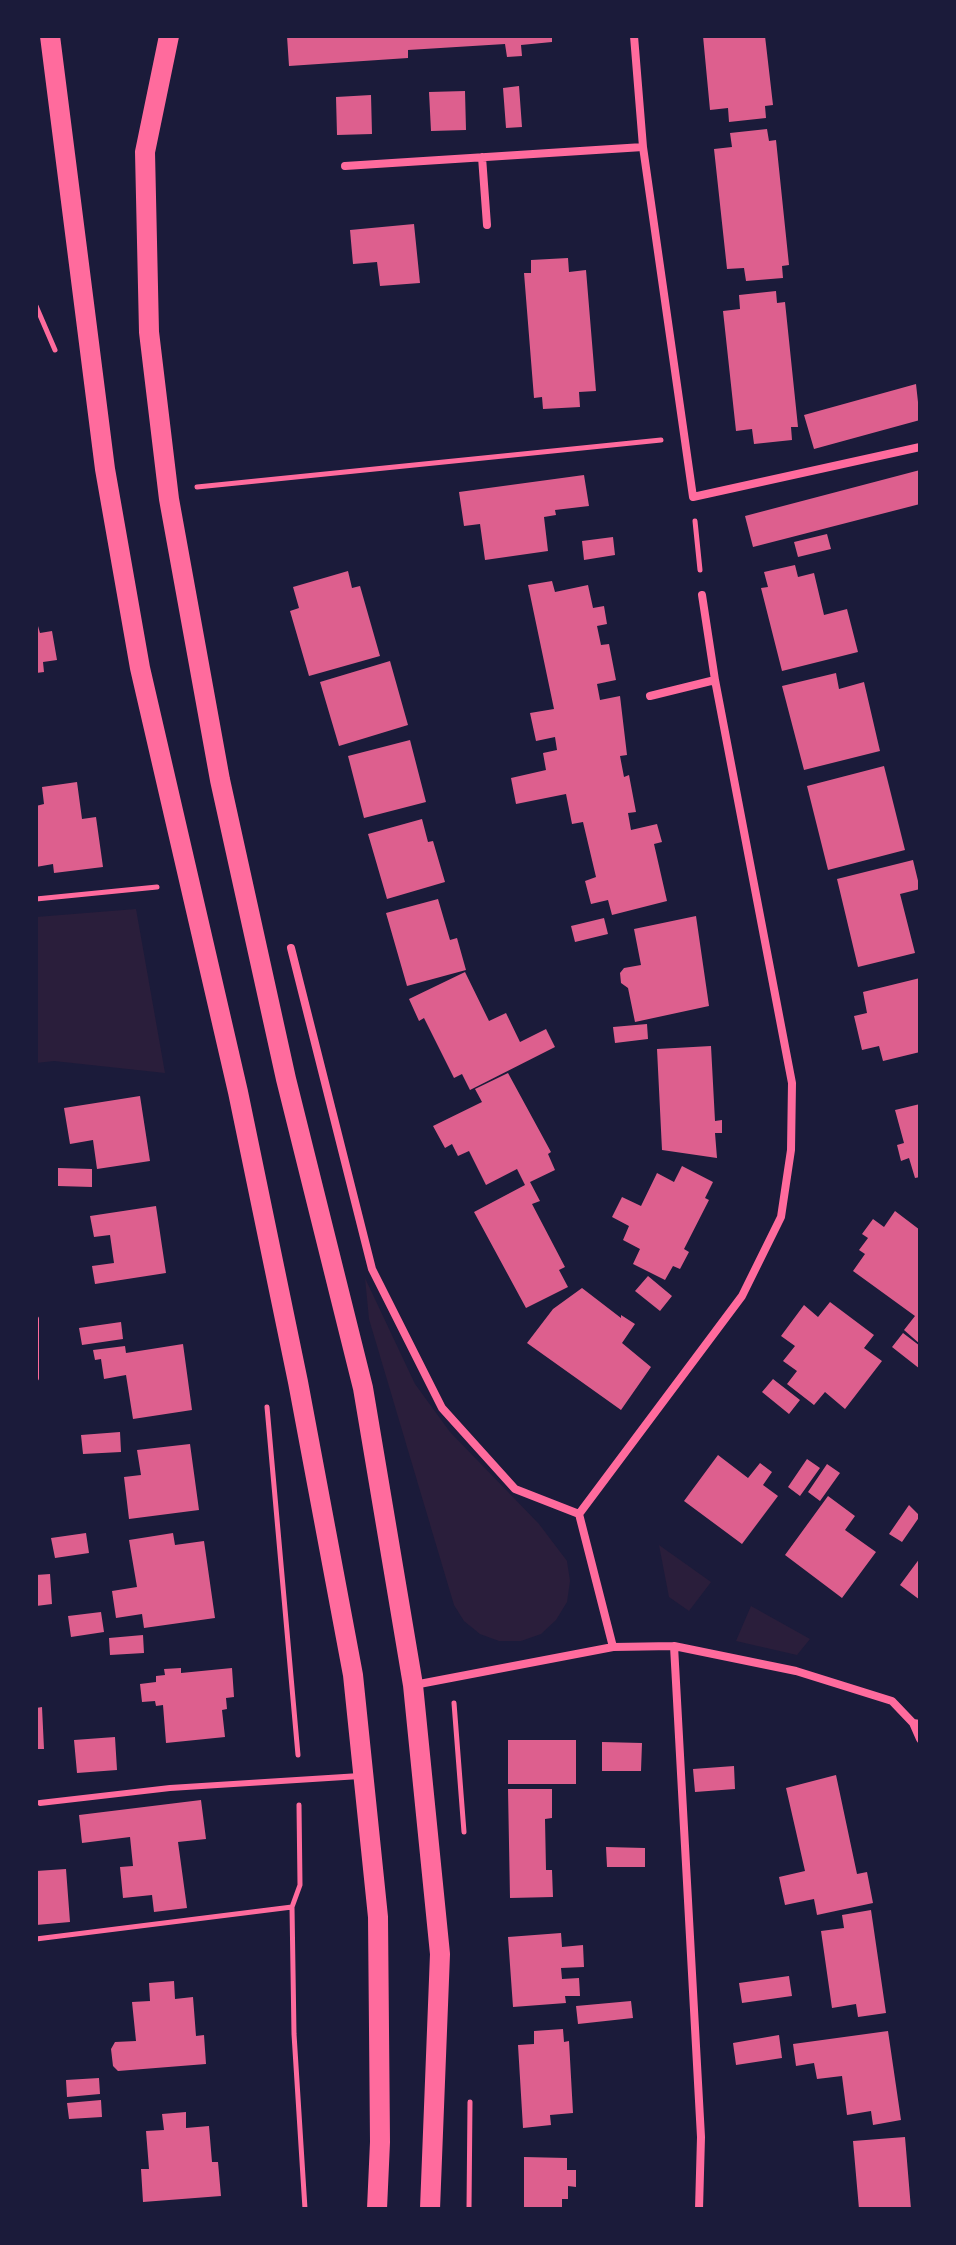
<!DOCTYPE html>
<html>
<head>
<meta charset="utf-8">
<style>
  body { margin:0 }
  #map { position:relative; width:956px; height:2245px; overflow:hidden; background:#1b1b3a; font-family:"PT Sans Narrow",sans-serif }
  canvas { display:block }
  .frame { position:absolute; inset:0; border:38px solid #1b1b3a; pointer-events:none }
</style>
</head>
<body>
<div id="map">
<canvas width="956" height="2245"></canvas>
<div class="frame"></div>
</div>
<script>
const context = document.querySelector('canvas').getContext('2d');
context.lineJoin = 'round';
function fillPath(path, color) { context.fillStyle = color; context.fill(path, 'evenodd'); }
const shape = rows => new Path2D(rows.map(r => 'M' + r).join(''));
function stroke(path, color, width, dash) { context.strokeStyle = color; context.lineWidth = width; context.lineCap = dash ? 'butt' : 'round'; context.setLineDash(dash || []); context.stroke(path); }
fillPath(shape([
  [136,909,165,1073,54,1061,36,1063,36,917],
  [365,1278,415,1384,450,1432,539,1524,567,1561,570,1581,567,1602,556,1620,541,1634,521,1641,499,1641,480,1634,464,1621,454,1605,369,1319],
  [659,1545,711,1582,689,1611,669,1597],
  [751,1606,810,1639,797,1655,736,1641]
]), '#2a1e3b');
fillPath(shape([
  [287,36,552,36,552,42,521,45,522,56,507,57,505,44,408,50,408,58,289,66],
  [703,36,765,36,773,105,765,106,766,118,729,122,728,108,710,110],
  [519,86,522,127,506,128,503,88],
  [465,91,466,130,431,131,429,92],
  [371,95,372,134,337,135,336,97],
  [767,129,769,141,776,140,789,265,782,266,783,278,746,281,744,268,727,269,714,149,732,147,730,133],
  [414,224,420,283,380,286,377,262,353,264,350,230],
  [568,258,569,272,586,270,596,391,579,392,580,407,543,409,542,397,534,398,524,273,531,273,531,260],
  [776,291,777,303,785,302,798,427,791,427,792,440,754,444,752,429,736,431,723,311,740,309,739,295],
  [916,384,920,420,814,449,804,415],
  [920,470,920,504,753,547,745,516],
  [584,475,589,506,555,510,556,515,544,517,548,551,485,560,480,524,464,526,459,492],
  [827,534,831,549,798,557,794,542],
  [613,537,615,555,584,560,582,541],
  [795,565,798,577,814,573,824,615,847,609,858,652,782,671,761,588,768,587,764,572],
  [348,571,352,588,360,586,380,656,309,676,290,611,299,608,293,587],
  [552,581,555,592,588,585,593,608,604,606,607,624,597,626,601,645,609,644,616,680,597,684,600,700,620,696,627,755,620,756,624,777,629,775,636,812,628,813,631,830,657,824,662,842,654,844,667,901,612,915,608,900,591,904,585,881,596,877,583,822,572,824,566,794,516,804,511,778,546,770,543,753,557,750,555,737,536,741,530,713,554,709,528,585],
  [36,619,40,633,52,631,57,660,43,662,44,672,36,673],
  [390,661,408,725,339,746,320,682],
  [836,673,839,689,864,682,880,751,804,770,782,686],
  [410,740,426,802,364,818,348,756],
  [884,766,905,850,828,870,807,786],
  [77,782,82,819,96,817,103,867,54,873,53,864,36,867,36,806,44,804,42,787],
  [422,819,428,842,433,841,445,882,387,899,368,834],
  [913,860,920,889,900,894,915,953,858,967,837,879],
  [438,899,450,940,457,938,466,970,407,986,386,913],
  [696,916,709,1006,635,1022,628,988,621,983,620,973,624,968,641,965,634,929],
  [604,918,608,934,575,942,571,926],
  [465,972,489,1021,506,1013,520,1042,546,1029,555,1047,470,1090,462,1074,454,1078,424,1018,419,1021,409,999],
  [920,978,920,1052,883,1061,879,1046,862,1050,854,1016,867,1013,863,992],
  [647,1024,648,1039,615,1043,613,1027],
  [711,1046,715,1121,722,1120,722,1133,715,1133,717,1158,662,1150,657,1049],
  [508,1073,551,1152,548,1154,555,1170,530,1182,540,1201,532,1204,565,1267,559,1270,568,1287,526,1308,474,1212,525,1185,517,1169,486,1185,469,1151,458,1156,452,1144,445,1148,433,1126,482,1102,475,1089],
  [140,1096,150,1161,97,1169,93,1140,70,1144,64,1108],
  [920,1104,920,1177,915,1178,909,1158,901,1161,897,1145,904,1143,895,1110],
  [682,1166,713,1182,705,1198,709,1200,684,1249,689,1252,680,1269,673,1266,665,1280,633,1264,640,1249,623,1240,629,1226,612,1217,622,1197,641,1206,657,1173,674,1182],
  [58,1168,92,1169,92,1187,58,1186],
  [156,1206,166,1273,95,1284,92,1266,114,1263,110,1235,94,1237,90,1216],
  [895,1211,920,1230,920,1344,904,1330,915,1316,853,1271,865,1254,859,1250,868,1238,862,1234,873,1219,884,1227],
  [648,1276,672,1296,660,1311,635,1291],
  [582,1288,621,1318,621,1315,635,1324,622,1343,651,1367,621,1410,527,1343,553,1309],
  [830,1302,874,1335,864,1348,882,1361,845,1409,825,1392,814,1405,787,1384,797,1371,783,1361,795,1346,781,1336,804,1305,818,1317],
  [121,1322,123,1339,82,1345,79,1328],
  [903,1333,920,1346,920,1369,892,1347],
  [183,1344,192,1410,133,1419,126,1375,104,1379,101,1359,95,1360,93,1350,125,1346,126,1353],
  [773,1379,800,1400,789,1414,762,1392],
  [120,1432,121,1452,83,1454,81,1435],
  [190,1444,199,1510,129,1519,124,1477,141,1475,137,1450],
  [718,1455,748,1478,760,1463,772,1472,763,1485,778,1496,742,1544,684,1501],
  [807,1459,820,1468,800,1496,788,1487],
  [827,1464,840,1473,820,1501,808,1492],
  [828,1496,855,1516,845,1530,876,1552,842,1598,785,1555],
  [909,1505,920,1516,902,1542,889,1534],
  [86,1533,89,1553,55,1558,51,1538],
  [173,1533,175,1545,204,1541,215,1618,144,1628,142,1614,116,1618,112,1591,137,1587,129,1540],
  [920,1558,920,1600,900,1585],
  [50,1574,52,1604,36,1606,36,1575],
  [101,1612,104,1632,71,1637,68,1616],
  [143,1635,144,1653,110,1655,109,1638],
  [181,1668,181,1673,232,1668,234,1697,226,1698,227,1709,222,1710,225,1737,166,1743,163,1705,156,1706,155,1701,142,1702,140,1684,156,1682,156,1676,165,1675,164,1669],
  [42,1707,44,1749,36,1749,36,1708],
  [115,1737,117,1770,77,1773,74,1740],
  [508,1740,576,1740,576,1784,508,1784],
  [602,1742,642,1743,641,1771,602,1771],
  [734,1766,735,1789,695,1792,693,1769],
  [836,1775,857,1874,867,1872,873,1903,817,1915,814,1899,785,1905,779,1877,805,1871,786,1788],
  [508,1789,552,1789,552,1818,545,1819,546,1870,552,1870,553,1897,510,1898],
  [201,1800,206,1839,178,1842,187,1908,154,1912,152,1895,123,1898,120,1867,133,1866,130,1837,82,1843,79,1815],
  [606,1847,645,1848,645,1867,607,1867],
  [66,1869,70,1922,36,1925,36,1871],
  [871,1910,886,2013,858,2017,856,2004,832,2008,821,1931,844,1928,842,1915],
  [561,1933,562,1947,583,1945,584,1967,561,1968,562,1979,579,1978,580,1996,565,1996,566,2003,513,2007,508,1937],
  [789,1976,792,1996,742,2003,739,1983],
  [174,1981,175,1999,193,1997,196,2036,204,2035,206,2064,118,2071,113,2066,111,2049,115,2042,136,2041,132,2002,150,2001,149,1983],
  [631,2001,633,2018,578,2024,576,2006],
  [563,2029,564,2042,569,2041,573,2113,550,2115,551,2125,523,2128,518,2045,534,2044,534,2031],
  [888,2031,901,2120,873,2125,871,2111,847,2115,842,2076,817,2079,814,2063,796,2066,793,2044],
  [779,2035,782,2058,736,2065,733,2043],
  [99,2078,100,2094,67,2097,66,2080],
  [101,2100,102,2117,69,2119,67,2103],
  [186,2112,186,2128,209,2126,212,2162,218,2162,221,2196,143,2202,141,2169,149,2169,146,2131,164,2130,162,2114],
  [905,2137,911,2209,859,2209,853,2141],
  [524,2157,567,2158,567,2170,576,2170,576,2187,568,2186,568,2199,562,2199,562,2209,524,2209]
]), '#dd5f8e');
stroke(shape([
  [36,306,55,350],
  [197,487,661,440],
  [695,521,700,570],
  [36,899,157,887],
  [267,1407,298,1755],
  [454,1703,464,1832],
  [299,1805,300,1885,292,1907,294,2034,305,2209],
  [36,1939,292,1907],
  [469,2209,470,2102]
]), '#ff6b9d', 5);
stroke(shape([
  [36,1319,36,1378],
  [40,1803,170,1788,360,1776]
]), '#ff6b9d', 6);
stroke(shape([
  [634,36,643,147,693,497,920,447],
  [482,157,487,225],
  [345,166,643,147],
  [650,696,715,680],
  [291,948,372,1269,442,1408,515,1489,579,1514,613,1647],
  [579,1514,742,1296,781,1217,791,1150,792,1083,715,680,702,595],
  [674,1646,701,2137,699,2209],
  [414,1685,613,1647,674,1646,796,1671,892,1701,913,1723,920,1724],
  [913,1723,920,1739]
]), '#ff6b9d', 8);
stroke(shape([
  [50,36,105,469,140,668,238,1092,298,1382,353,1675,378,1917,380,2142,377,2209],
  [169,36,145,152,149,332,169,499,220,780,286,1079,363,1388,413,1685,440,1954,430,2209]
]), '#ff6b9d', 20);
</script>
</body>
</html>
